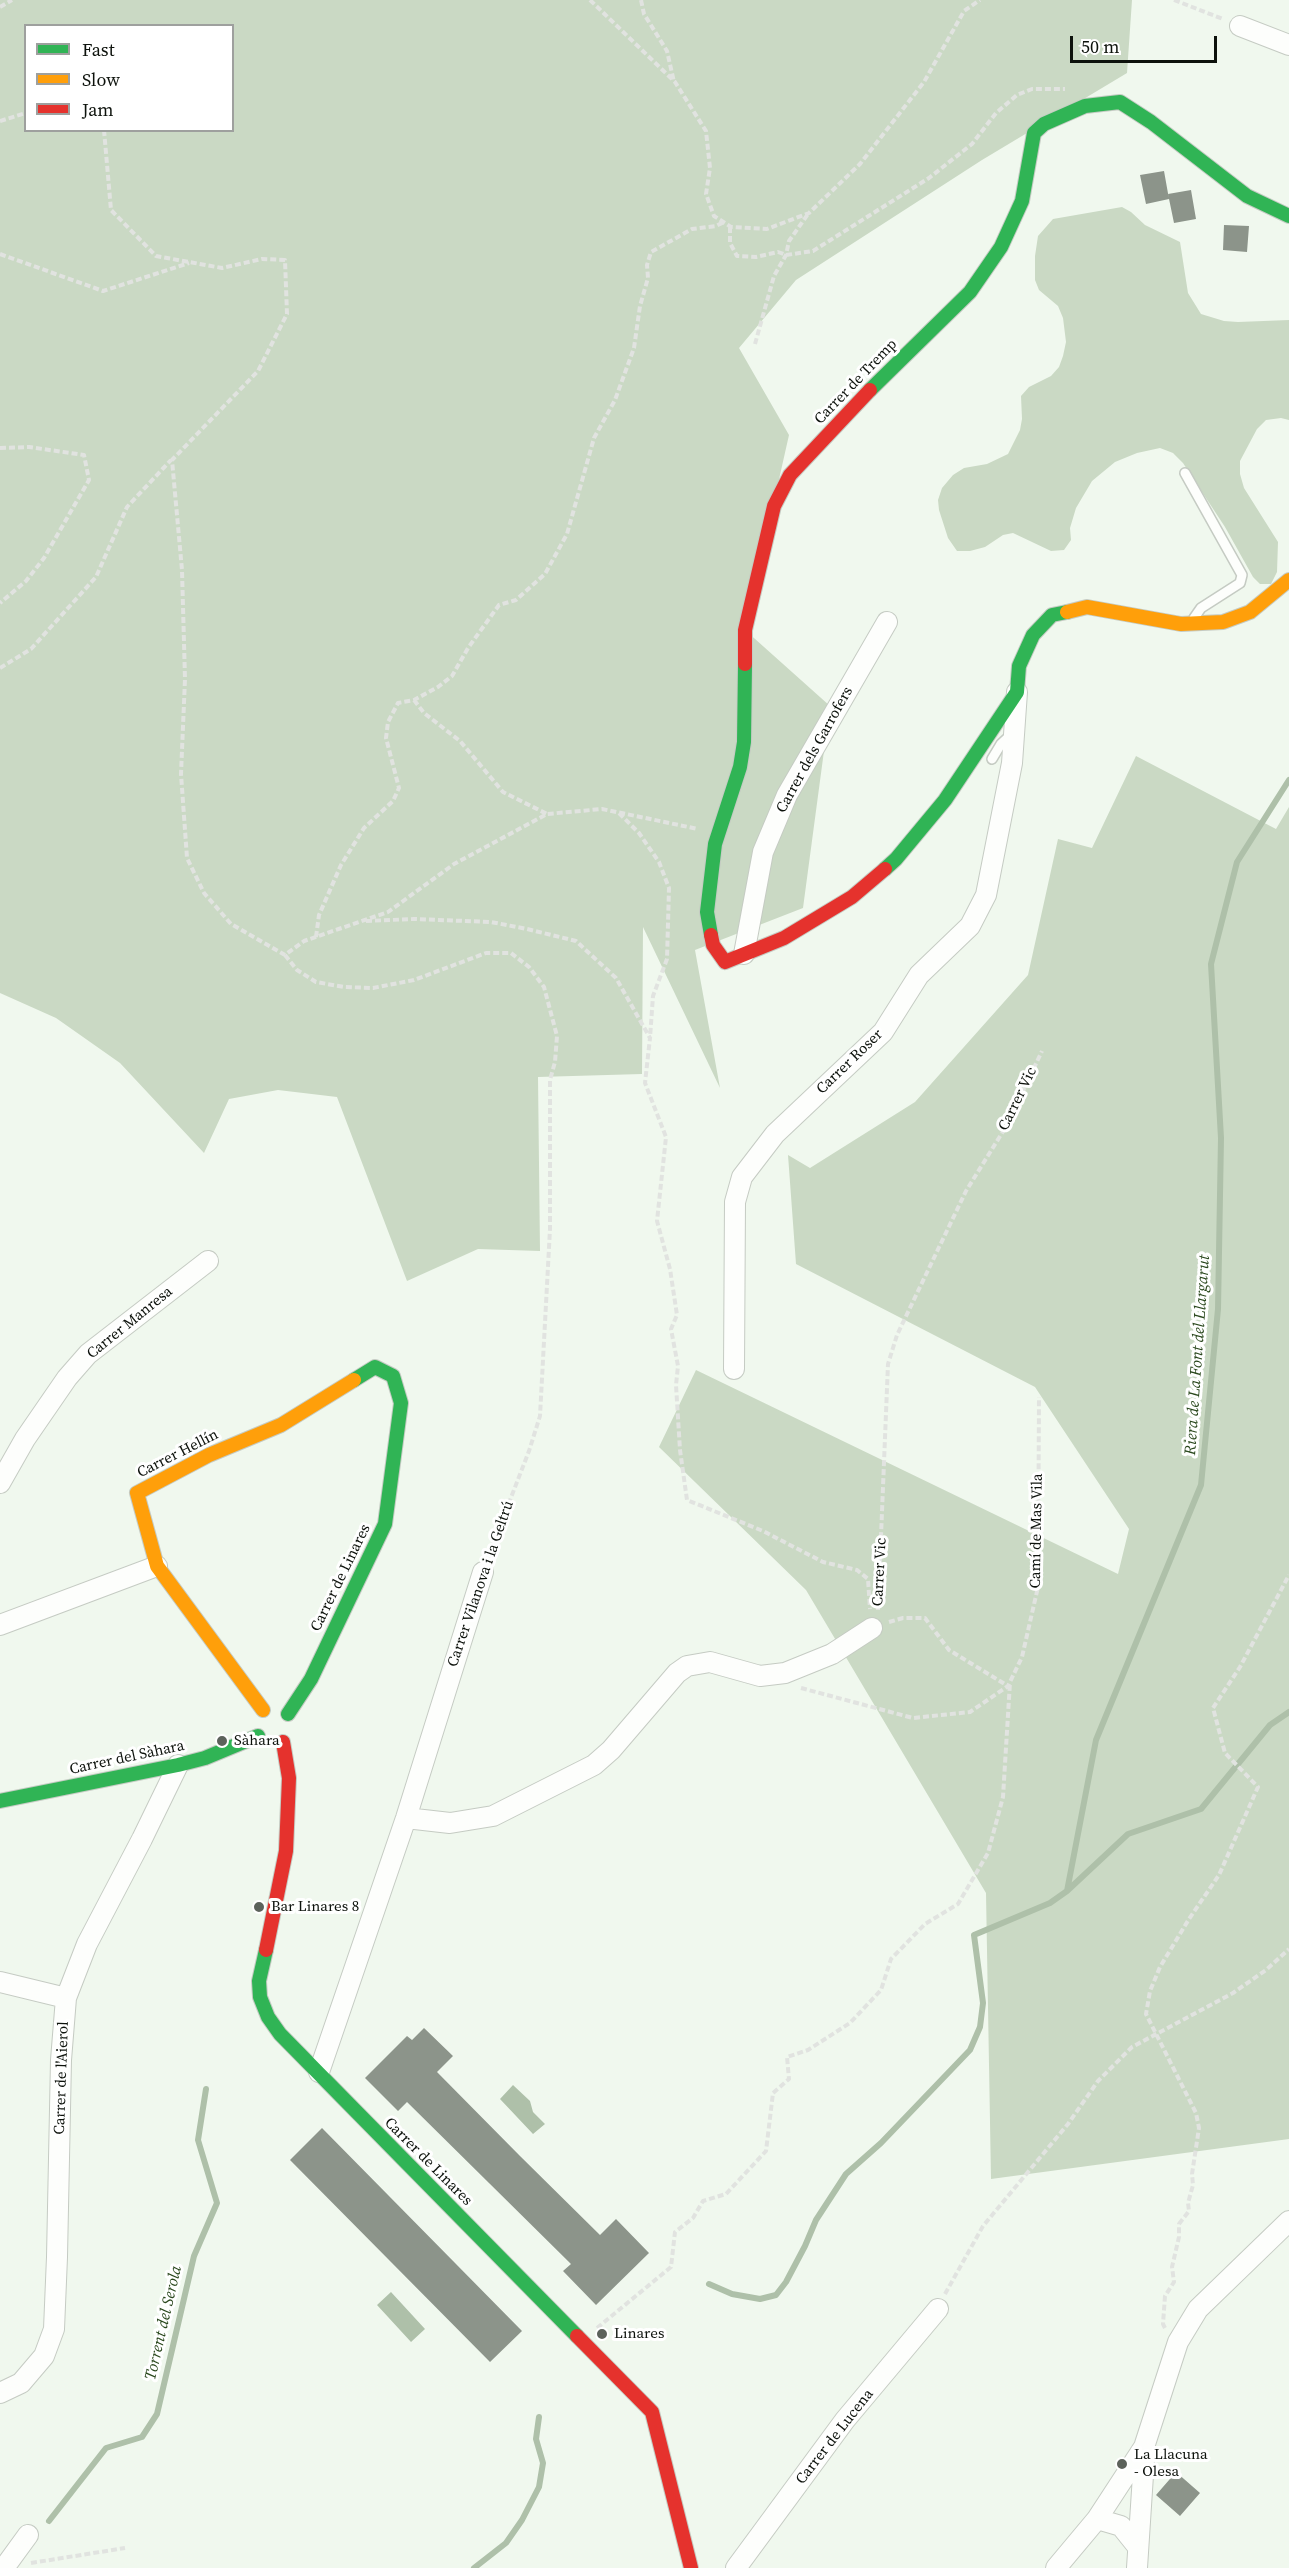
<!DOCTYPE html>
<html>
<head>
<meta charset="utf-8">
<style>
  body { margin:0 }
  #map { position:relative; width:1289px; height:2568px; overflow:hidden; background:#f0f8ee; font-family:"Source Serif 4",serif }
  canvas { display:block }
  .legend { position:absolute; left:24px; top:24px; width:210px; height:108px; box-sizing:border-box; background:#fff; border:2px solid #9ea09e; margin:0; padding:8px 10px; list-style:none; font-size:18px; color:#0d120c }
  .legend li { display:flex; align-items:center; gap:12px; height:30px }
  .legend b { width:30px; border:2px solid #9ea09e }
  .scale { position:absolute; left:1070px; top:36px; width:147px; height:27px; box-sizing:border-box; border:3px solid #0d120c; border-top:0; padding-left:8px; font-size:18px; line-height:21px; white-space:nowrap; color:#0d120c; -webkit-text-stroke:4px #fff; paint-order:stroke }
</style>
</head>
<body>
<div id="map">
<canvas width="1289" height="2568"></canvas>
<ul class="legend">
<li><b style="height:8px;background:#30b455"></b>Fast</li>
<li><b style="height:8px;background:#ff9f0a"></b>Slow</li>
<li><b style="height:8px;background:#e5322d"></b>Jam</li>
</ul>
<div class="scale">50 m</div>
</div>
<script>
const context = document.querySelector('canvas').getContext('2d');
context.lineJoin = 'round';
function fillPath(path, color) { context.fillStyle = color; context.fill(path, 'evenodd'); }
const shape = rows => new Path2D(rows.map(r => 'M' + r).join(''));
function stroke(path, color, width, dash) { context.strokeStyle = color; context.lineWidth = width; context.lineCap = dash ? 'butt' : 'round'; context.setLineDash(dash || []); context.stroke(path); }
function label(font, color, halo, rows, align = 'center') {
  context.font = font + ' "Source Serif 4",serif'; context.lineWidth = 6; context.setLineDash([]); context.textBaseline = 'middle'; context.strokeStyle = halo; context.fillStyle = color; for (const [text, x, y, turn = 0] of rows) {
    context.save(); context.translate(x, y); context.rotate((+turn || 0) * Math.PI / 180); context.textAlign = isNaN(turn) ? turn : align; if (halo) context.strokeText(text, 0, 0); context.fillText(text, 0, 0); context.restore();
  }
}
fillPath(shape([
  [0,0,1132,0,1127,73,982,160,796,280,739,348,789,435,745,630,830,706,803,908,695,950,720,1088,643,927,642,1074,538,1077,540,1251,478,1249,407,1281,337,1097,278,1090,229,1099,204,1153,120,1063,56,1018,0,993],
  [26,26,232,26,232,130,26,130],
  [1122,207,1131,212,1145,225,1180,242,1188,293,1201,314,1224,321,1238,322,1289,320,1289,420,1281,418,1266,420,1257,429,1240,461,1240,474,1244,488,1278,542,1277,572,1271,584,1260,584,1253,577,1225,527,1183,463,1173,453,1160,448,1137,453,1115,462,1092,481,1076,508,1070,528,1071,540,1064,550,1051,551,1013,533,1003,535,985,547,970,551,957,551,948,538,939,510,938,500,942,488,953,475,964,468,987,464,1008,454,1020,430,1022,419,1021,396,1029,387,1051,376,1059,367,1063,356,1066,342,1063,318,1058,306,1039,290,1035,280,1035,256,1038,236,1053,219],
  [1136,756,1276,829,1289,807,1289,2139,991,2179,986,1893,806,1590,659,1447,696,1370,1118,1574,1129,1529,1035,1387,796,1264,788,1155,810,1168,915,1102,1028,975,1058,839,1092,848]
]), '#cad9c4');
fillPath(shape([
  [513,2085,530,2101,533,2112,545,2124,533,2134,500,2099],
  [391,2292,425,2329,411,2342,377,2305]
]), '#aec0a9');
stroke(shape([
  [1067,1891,1096,1740,1201,1485,1218,1309,1221,1138,1211,964,1237,862,1289,780],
  [709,2284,732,2294,760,2299,776,2295,786,2282,805,2246,816,2220,846,2174,881,2143,970,2050,980,2027,983,2003,974,1935,1050,1903,1067,1891,1128,1834,1201,1809,1270,1725,1289,1712],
  [49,2521,106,2448,142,2437,157,2414,194,2256,217,2203,198,2140,206,2089],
  [474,2568,506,2543,522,2520,539,2487,543,2463,536,2439,539,2417]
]), '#aec0a9', 6);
fillPath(shape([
  [1164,171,1169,199,1146,204,1140,175],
  [1191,190,1196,219,1174,223,1168,194],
  [1224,225,1249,226,1247,252,1223,250],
  [424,2028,453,2056,437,2072,520,2156,600,2235,616,2219,649,2253,596,2305,563,2271,571,2264,407,2102,398,2111,365,2078,407,2036,412,2040],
  [322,2128,522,2331,490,2362,290,2160],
  [1176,2472,1200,2493,1180,2516,1156,2495]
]), '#8c948a');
const lane = shape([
  [1185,473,1242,575,1240,583,1201,608,1194,618],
  [992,759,1001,744,1013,733]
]);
const street = shape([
  [1240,26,1289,45],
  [744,954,763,852,787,795,887,622],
  [734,1369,735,1202,742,1177,775,1134,883,1032,919,975,970,926,986,895,1012,763,1017,692],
  [0,1483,25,1439,67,1378,88,1354,208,1261],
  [0,1625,157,1566],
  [406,1818,450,1823,493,1816,594,1765,611,1750,677,1673,687,1666,710,1662,760,1676,785,1673,832,1654,872,1628],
  [0,1982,66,1998],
  [319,2072,406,1818,483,1572],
  [0,2393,21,2383,44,2356,54,2329,57,2257,61,2060,66,1998,87,1944,142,1839,178,1765],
  [1097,2519,1121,2526,1137,2546],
  [4,2568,28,2535],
  [736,2568,845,2420,938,2309],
  [1056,2568,1097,2519,1144,2447],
  [1137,2568,1145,2444,1178,2342,1198,2309,1289,2221]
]);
const fast = shape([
  [870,390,970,292,1001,247,1022,201,1034,133,1044,124,1085,106,1120,102,1151,122,1247,196,1289,216],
  [885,869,896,859,945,800,1017,692,1019,666,1033,635,1052,615,1067,612],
  [711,935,707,912,715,844,740,767,744,742,745,664],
  [288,1714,311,1679,385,1524,401,1403,393,1376,375,1367,354,1380],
  [0,1801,178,1765,205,1758,258,1736],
  [266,1950,259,1981,260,1997,268,2017,280,2034,577,2336]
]);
const slow = shape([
  [1067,612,1087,607,1181,624,1223,622,1250,612,1289,580],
  [263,1710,157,1566,137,1493,209,1455,281,1425,354,1380]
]);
const jam = shape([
  [745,664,745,630,774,506,790,475,870,390],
  [711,935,713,945,725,962,784,938,852,897,885,869],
  [266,1950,286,1851,289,1778,283,1742],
  [577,2336,652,2412,691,2568]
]);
stroke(lane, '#c5cbc3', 12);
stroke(street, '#c5cbc3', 22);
stroke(fast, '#c5cbc3', 16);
stroke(slow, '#c5cbc3', 16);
stroke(jam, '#c5cbc3', 16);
stroke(shape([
  [590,0,675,82,706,131,710,168,706,194,714,216,731,227,767,229,809,213,860,164,924,82,964,11,980,0],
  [641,0,644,14,667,51,674,82],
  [1174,0,1223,19],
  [0,7,12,0],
  [0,121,26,113],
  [104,130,111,210,156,256,222,268,262,259,285,260,287,314,258,371,172,460,182,570,185,679,181,774,187,858,204,893,231,924,285,955,304,941,388,912,454,864,547,814,602,809,698,829],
  [730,227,730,243,737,256,756,257,778,252,786,255,813,251,929,178,972,144,996,113,1017,95,1032,89,1065,89],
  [0,254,103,291,189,263],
  [755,344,774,276,786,255,789,241,808,214],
  [0,448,29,447,84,455,89,480,44,558,26,581,0,603],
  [0,668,31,649,96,577,127,507,171,460],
  [414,700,424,713,460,741,503,792,547,814],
  [619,813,639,833,659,862,669,888,667,959,653,996,650,1038],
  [366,921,414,919,491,922,527,929,576,941,616,978,650,1038,645,1083,666,1137,657,1221,670,1269,677,1315,671,1329,678,1366,676,1385,680,1450,687,1500,763,1531,823,1562,857,1570,868,1579,870,1609],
  [316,937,319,915,341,865,364,828,393,801,399,788,386,738,388,722,398,703,414,700,438,687,452,676,468,648,499,605,516,600,545,574,567,534,594,438,615,400,634,348,640,306,648,278,647,265,651,252,692,229,716,226,724,222],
  [285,955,297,970,316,982,344,987,373,988,414,980,486,953,511,953,529,967,544,987,557,1036,555,1062,550,1080,550,1229,540,1416,529,1451,488,1557],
  [878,1610,888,1364,897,1335,966,1191,1007,1125,1042,1051],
  [889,1622,903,1618,925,1618,949,1650,1008,1686],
  [801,1688,913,1718,970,1712,1008,1686,1022,1657,1038,1587,1039,1397],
  [945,2294,983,2226,1068,2124,1098,2081,1132,2047,1233,1993,1266,1970,1289,1949],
  [597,2328,671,2267,675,2232,693,2218,703,2201,726,2194,766,2151,773,2093,789,2079,787,2057,808,2050,850,2023,881,1990,891,1959,925,1924,958,1904,988,1853,1003,1797,1010,1682],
  [1165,2328,1163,2324,1165,2296,1174,2282,1172,2267,1179,2237,1179,2224,1189,2211,1188,2203,1193,2185,1192,2174,1199,2128,1196,2113,1146,2014,1150,1991,1160,1967,1189,1919,1219,1875,1258,1787,1225,1753,1213,1708,1240,1667,1289,1575],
  [31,2563,125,2548]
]), '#e1e3e0', 4, [6, 3]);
stroke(lane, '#fdfefc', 9);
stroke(street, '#fdfefc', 20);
stroke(fast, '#30b455', 14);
stroke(slow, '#ff9f0a', 14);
stroke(jam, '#e5322d', 14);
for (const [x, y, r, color] of [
  [222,1741,6,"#5c625b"],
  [259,1907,6,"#5c625b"],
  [602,2334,6,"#5c625b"],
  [1122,2464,6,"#5c625b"]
]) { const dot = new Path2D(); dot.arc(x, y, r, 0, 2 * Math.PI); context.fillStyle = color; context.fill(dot); stroke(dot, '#fff', 2); }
label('15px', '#0d120c', '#fff', [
  ["Carrer de Tremp",856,382,-46],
  ["Carrer dels Garrofers",815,750,-61],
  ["Carrer Roser",850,1062,-44],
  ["Carrer Vic",1018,1099,-64],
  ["Carrer Manresa",130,1323,-39],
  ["Carrer Hellín",178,1454,-27],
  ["Camí de Mas Vila",1037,1531,-89],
  ["Carrer Vic",880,1572,-87],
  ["Carrer de Linares",341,1578,-64],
  ["Carrer Vilanova i la Geltrú",481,1584,-71],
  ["Carrer del Sàhara",127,1758,-12],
  ["Carrer de l'Aierol",62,2078,-88],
  ["Carrer de Linares",428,2162,45],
  ["Carrer de Lucena",835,2437,-52]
]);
label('15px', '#0d120c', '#fff', [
  ["Sàhara",234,1741],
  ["Bar Linares 8",271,1907],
  ["Linares",614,2334],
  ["La Llacuna",1134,2455],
  ["- Olesa",1134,2472]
], 'left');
label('italic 16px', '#2a481d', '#fff', [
  ["Riera de La Font del Llargarut",1198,1355,-86],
  ["Torrent del Serola",164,2323,-77]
]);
</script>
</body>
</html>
